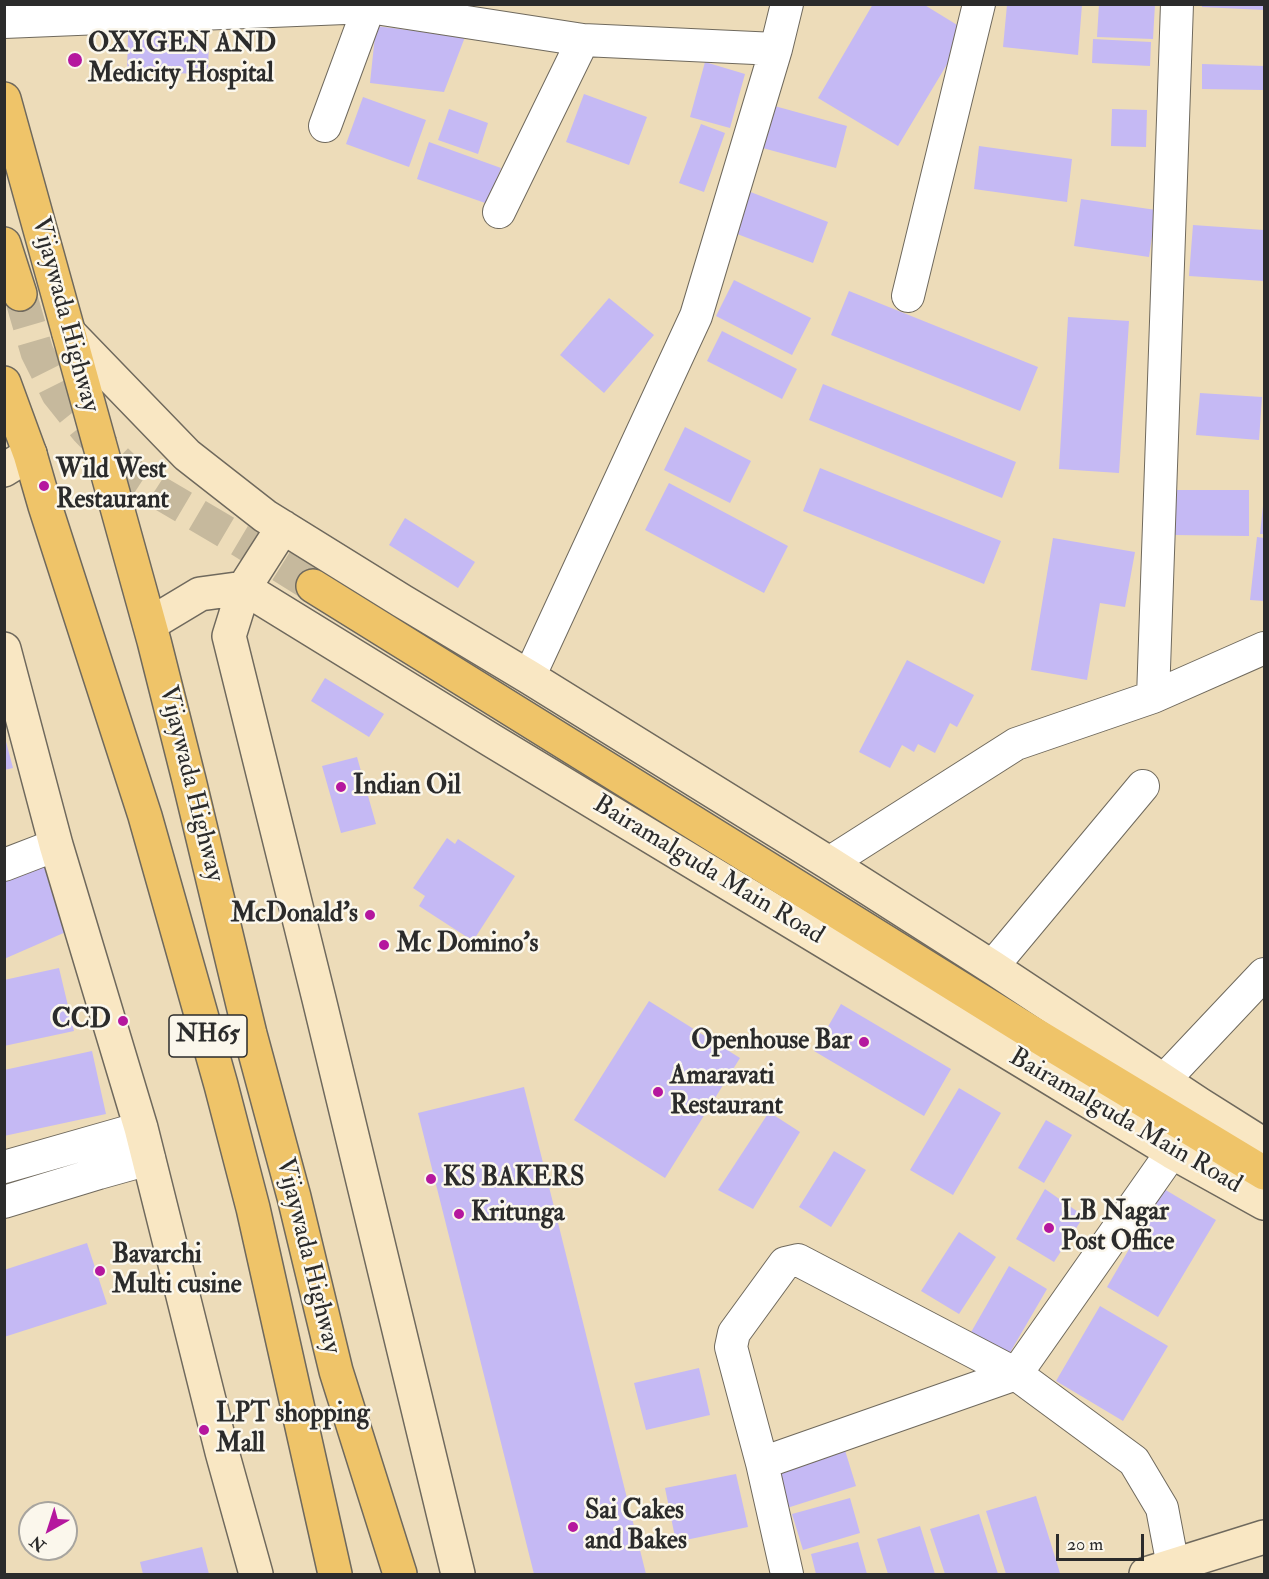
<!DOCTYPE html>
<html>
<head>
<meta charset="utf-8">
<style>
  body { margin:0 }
  #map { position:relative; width:1269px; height:1579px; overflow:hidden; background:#eddcb9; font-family:"IM FELL Double Pica",serif }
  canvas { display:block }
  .frame { position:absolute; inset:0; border:6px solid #2b2b2b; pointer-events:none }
  .north { position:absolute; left:18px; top:1501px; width:60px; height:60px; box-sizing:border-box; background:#fbf7ec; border:2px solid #a8a59f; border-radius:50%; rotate:219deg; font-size:16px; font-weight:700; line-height:24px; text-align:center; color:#2b2b2b }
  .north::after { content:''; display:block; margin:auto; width:21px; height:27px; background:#b5179e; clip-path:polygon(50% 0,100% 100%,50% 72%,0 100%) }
  .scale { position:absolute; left:1056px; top:1534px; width:88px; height:27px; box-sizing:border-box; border:3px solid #2b2b2b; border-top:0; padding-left:8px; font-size:18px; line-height:21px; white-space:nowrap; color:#2b2b2b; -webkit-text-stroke:4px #fbf7ec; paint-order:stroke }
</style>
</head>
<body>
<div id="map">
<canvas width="1269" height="1579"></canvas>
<div class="frame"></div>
<div class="north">N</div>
<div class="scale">20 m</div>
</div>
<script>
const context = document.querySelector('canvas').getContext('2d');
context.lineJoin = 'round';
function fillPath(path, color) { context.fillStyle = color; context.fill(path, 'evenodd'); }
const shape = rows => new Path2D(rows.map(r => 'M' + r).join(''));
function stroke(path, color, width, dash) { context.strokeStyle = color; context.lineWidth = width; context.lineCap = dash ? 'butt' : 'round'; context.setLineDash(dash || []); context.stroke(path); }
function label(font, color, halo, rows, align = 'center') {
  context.font = font + ' "IM FELL Double Pica",serif'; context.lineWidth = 5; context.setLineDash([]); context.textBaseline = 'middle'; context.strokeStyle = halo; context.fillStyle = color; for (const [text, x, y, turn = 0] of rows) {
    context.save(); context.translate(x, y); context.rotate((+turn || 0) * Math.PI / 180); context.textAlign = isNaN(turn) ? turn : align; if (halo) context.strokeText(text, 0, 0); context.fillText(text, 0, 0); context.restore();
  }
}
fillPath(shape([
  [873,4,923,4,967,31,898,146,818,98],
  [1099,4,1155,4,1153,39,1097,37],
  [1202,4,1264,4,1264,10,1202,7],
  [1007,5,1082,5,1078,55,1003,47],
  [376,26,465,37,444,92,370,83],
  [128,35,209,37,208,74,127,72],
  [1093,39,1151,42,1150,66,1092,63],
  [705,62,745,74,730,128,690,117],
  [1202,64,1264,66,1264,90,1202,89],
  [584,94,647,117,629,165,566,142],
  [363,97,426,120,409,167,346,144],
  [771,105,847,126,836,168,759,147],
  [449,109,488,123,478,154,438,140],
  [1112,109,1147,110,1146,147,1111,146],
  [701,124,725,133,704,192,679,183],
  [429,142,501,168,488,204,417,179],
  [979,146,1072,159,1067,202,974,189],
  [748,191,828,222,813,263,732,232],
  [1081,199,1156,210,1149,257,1074,246],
  [1193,225,1264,230,1264,281,1189,276],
  [734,280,811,318,792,355,716,316],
  [849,291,1038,367,1020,411,831,335],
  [609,298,654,335,604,393,560,355],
  [1068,317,1129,321,1119,473,1059,469],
  [722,331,797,369,782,399,707,361],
  [823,384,1016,462,1002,498,809,420],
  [1200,393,1262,397,1259,440,1196,435],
  [685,427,751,461,730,503,664,470],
  [820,468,1001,541,984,584,803,511],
  [669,483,788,546,764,593,645,530],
  [1174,490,1249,490,1249,536,1174,535],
  [1263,506,1264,506,1264,534,1260,534],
  [405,518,475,562,458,588,389,545],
  [1257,537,1264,538,1264,601,1250,600],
  [1053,538,1135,552,1125,607,1100,603,1087,680,1031,670],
  [907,660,974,695,957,727,950,723,935,753,918,744,914,752,902,745,890,768,859,752],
  [325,678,384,714,369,737,311,701],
  [4,734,13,768,4,770],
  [357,757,376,824,341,833,322,766],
  [447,838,455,844,458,839,515,876,473,941,419,906,425,896,413,888],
  [44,859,75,928,4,959,4,876],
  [59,968,74,1031,4,1046,4,980],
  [649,1001,740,1058,665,1178,574,1120],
  [841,1004,951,1069,924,1116,814,1051],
  [92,1051,106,1114,4,1136,4,1070],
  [524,1087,646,1574,534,1574,418,1113],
  [959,1088,1001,1113,953,1195,910,1170],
  [769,1112,800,1132,753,1209,718,1190],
  [1046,1120,1072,1135,1044,1183,1018,1168],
  [834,1151,866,1170,831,1227,799,1207],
  [1045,1189,1084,1216,1054,1262,1016,1239],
  [1164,1189,1216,1220,1158,1317,1107,1287],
  [959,1232,996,1257,959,1314,921,1291],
  [87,1243,107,1304,4,1337,4,1270],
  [1009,1266,1047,1289,1008,1356,970,1334],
  [1100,1306,1168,1346,1123,1421,1056,1381],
  [699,1368,710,1415,646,1430,634,1383],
  [844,1447,856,1486,787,1508,775,1470],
  [736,1474,748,1527,676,1542,665,1488],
  [1036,1496,1060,1573,1055,1574,1006,1574,986,1511],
  [850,1498,860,1533,803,1550,792,1514],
  [979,1514,998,1574,945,1574,930,1529],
  [920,1526,935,1574,888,1574,877,1539],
  [858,1542,867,1574,816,1574,811,1554],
  [202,1547,209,1574,143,1574,140,1562]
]), '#c5b9f4');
stroke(shape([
  [20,294,37,352,58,394,86,429,110,454,132,475,158,492,241,541,313,586]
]), '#c6b99d', 33, [33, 16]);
const street = shape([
  [4,22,369,7,583,40,776,49],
  [325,126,370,4],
  [499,212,583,40],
  [908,296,979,4],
  [529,677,696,316,776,49,787,4],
  [1153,697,1264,648],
  [829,863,1016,744,1153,697,1177,4],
  [4,865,56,845],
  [992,967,1143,786],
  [1164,1080,1264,974],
  [4,1167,141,1128],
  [4,1202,99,1173,149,1159],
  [762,1463,731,1347,734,1333,785,1263,798,1260,1016,1374,1134,1461,1162,1508,1173,1566],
  [787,1574,762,1463,1016,1374,1172,1152]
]);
const secondary = shape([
  [69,333,187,455,265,516,402,601,529,677,829,863,992,967,1199,1104,1264,1145],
  [4,470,30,454],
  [283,527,244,588,229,636,319,999,458,1574],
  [150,624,200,594,244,588,491,740,1044,1074,1172,1152,1264,1203],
  [4,649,56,845,141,1128,222,1452,256,1574],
  [1146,1574,1264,1537]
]);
const highway = shape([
  [4,99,154,641,189,780,250,1034,294,1197,336,1371,400,1574],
  [4,244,20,294],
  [4,383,30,454,45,506,145,816,221,1085,253,1208,335,1574],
  [313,586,1029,1031,1264,1173]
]);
stroke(street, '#6f695d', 34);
stroke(secondary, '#6f695d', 36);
stroke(highway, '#6f695d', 36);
stroke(street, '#fff', 32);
stroke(secondary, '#f9e7c3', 33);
stroke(highway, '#efc469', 33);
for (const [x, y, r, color] of [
  [75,60,8,"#b5179e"],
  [44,486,6,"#b5179e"],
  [341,787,6,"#b5179e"],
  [370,915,6,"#b5179e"],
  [384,945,6,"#b5179e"],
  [123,1021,6,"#b5179e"],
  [864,1042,6,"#b5179e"],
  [658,1092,6,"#b5179e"],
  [431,1179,6,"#b5179e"],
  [459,1214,6,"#b5179e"],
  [1049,1228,6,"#b5179e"],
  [100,1271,6,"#b5179e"],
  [204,1430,6,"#b5179e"],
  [573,1527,6,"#b5179e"]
]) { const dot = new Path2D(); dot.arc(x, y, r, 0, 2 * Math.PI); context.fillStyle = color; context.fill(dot); stroke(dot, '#fbf7ec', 2); }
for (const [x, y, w] of [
  [208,1036,78]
]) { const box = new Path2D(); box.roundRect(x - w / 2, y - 21, w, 42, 4.5); context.fillStyle = '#fbf7ec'; context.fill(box); stroke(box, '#2b2b2b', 1.5); }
label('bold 24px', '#2b2b2b', null, [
  ["NH65",208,1036]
]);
label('bold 26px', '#2b2b2b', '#fbf7ec', [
  ["OXYGEN AND",88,45],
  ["Medicity Hospital",88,75],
  ["Wild West",56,471],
  ["Restaurant",56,501],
  ["Indian Oil",353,787],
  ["McDonald's",358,915,"right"],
  ["Mc Domino's",396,945],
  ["CCD",111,1021,"right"],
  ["Openhouse Bar",852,1042,"right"],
  ["Amaravati",670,1077],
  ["Restaurant",670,1107],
  ["KS BAKERS",443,1179],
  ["LB Nagar",1061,1213],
  ["Post Office",1061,1243],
  ["Kritunga",471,1214],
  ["Bavarchi",112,1256],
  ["Multi cusine",112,1286],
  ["LPT shopping",216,1415],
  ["Mall",216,1445],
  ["Sai Cakes",585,1512],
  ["and Bakes",585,1542]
], 'left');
label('26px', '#2b2b2b', '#fbf7ec', [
  ["Vijaywada Highway",64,315,75],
  ["Vijaywada Highway",190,784,76],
  ["Bairamalguda Main Road",708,871,31],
  ["Bairamalguda Main Road",1125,1122,30],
  ["Vijaywada Highway",307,1256,76]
]);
</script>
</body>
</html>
